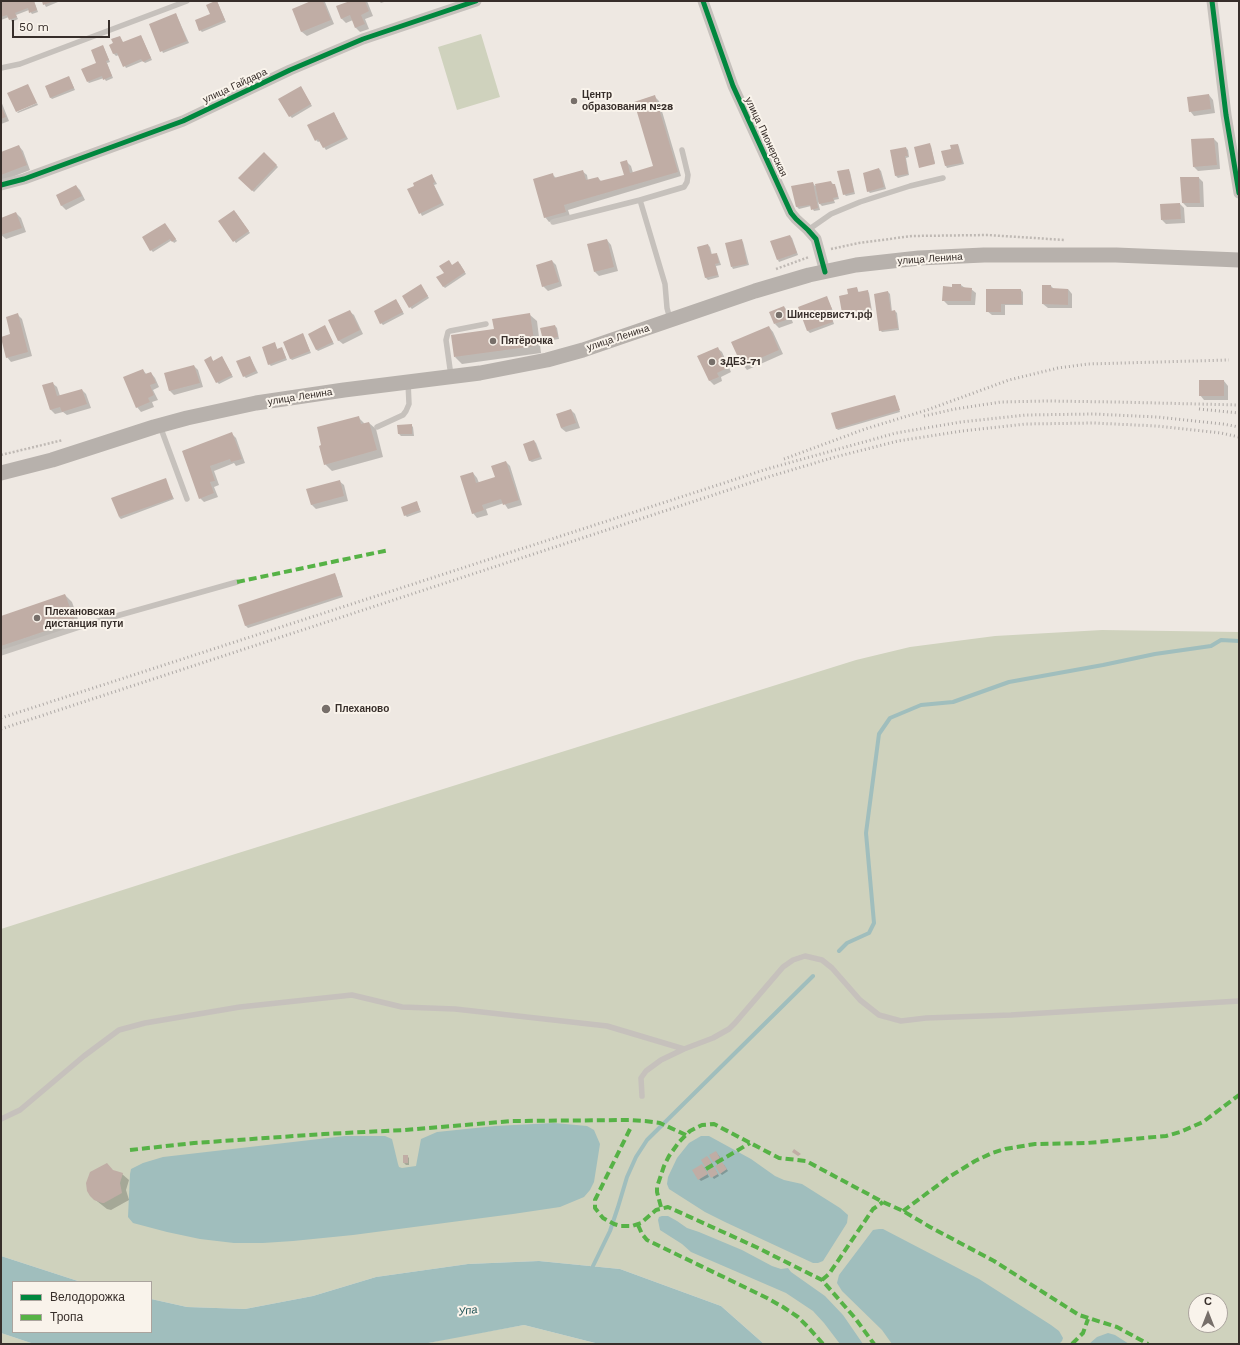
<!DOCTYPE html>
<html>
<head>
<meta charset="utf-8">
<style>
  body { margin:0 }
  #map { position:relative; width:1240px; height:1345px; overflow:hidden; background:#eee8e2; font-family:"Work Sans",sans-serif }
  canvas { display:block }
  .frame { position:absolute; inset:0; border:2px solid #372e2a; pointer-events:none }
  .legend { position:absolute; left:12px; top:1281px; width:140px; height:52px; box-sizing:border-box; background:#f9f3eb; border:1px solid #aba49e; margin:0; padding:5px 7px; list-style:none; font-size:12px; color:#372e2a }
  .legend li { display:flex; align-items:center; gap:8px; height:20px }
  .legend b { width:20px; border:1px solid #aba49e }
  .north { position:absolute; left:1188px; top:1293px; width:40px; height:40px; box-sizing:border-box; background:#f9f3eb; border:1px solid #aba49e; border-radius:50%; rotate:0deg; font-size:11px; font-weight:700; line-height:16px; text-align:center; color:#372e2a }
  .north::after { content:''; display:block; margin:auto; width:14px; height:18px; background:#776f6a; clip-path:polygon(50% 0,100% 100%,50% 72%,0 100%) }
  .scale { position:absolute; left:12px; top:20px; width:98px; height:18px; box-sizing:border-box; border:2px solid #372e2a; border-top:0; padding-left:5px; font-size:12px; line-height:14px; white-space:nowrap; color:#372e2a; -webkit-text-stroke:3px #f9f3eb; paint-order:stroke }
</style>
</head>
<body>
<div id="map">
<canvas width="1240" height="1345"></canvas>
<div class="frame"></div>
<ul class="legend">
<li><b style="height:5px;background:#00873e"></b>Велодорожка</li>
<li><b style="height:5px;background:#56b246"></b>Тропа</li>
</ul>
<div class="north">С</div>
<div class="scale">50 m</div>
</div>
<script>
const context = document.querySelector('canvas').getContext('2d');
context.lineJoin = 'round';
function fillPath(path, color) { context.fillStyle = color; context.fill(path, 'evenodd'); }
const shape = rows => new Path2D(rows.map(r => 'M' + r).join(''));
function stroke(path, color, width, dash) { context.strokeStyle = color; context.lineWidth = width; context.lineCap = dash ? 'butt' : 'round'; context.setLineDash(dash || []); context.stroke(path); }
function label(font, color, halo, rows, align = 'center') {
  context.font = font + ' "Work Sans",sans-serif'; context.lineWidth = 4; context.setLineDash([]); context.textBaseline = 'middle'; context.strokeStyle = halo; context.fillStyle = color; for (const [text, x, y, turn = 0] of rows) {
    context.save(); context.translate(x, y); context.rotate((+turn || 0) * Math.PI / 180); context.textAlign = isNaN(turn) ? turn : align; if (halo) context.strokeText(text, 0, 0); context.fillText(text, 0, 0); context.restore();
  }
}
fillPath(shape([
  [481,34,500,97,457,110,438,47],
  [1102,630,1239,632,1239,1344,764,1344,721,1306,620,1269,539,1261,468,1264,376,1277,313,1296,245,1309,187,1307,151,1299,151,1282,81,1282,1,1256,1,929,232,855,856,660,910,647,995,636],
  [1196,1301,1220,1301,1220,1325,1196,1325],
  [524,1325,599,1344,423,1344,456,1337],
  [1,1333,34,1344,1,1344]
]), '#cfd2bd');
fillPath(shape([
  [554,1123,587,1126,594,1130,600,1144,594,1182,590,1190,584,1197,560,1207,513,1214,353,1235,293,1241,263,1243,234,1243,200,1239,167,1232,133,1223,128,1217,130,1174,131,1169,143,1163,163,1157,345,1136,385,1136,392,1139,398,1164,399,1167,402,1168,416,1166,421,1139,437,1132,495,1126],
  [701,1136,709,1136,751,1159,775,1176,784,1180,802,1184,840,1208,848,1215,847,1223,823,1261,818,1263,813,1263,725,1222,705,1212,669,1189,667,1184,668,1177,677,1158,689,1143],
  [662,1216,668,1216,677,1221,687,1228,699,1232,742,1250,772,1266,781,1269,788,1268,791,1272,825,1296,843,1315,863,1344,840,1344,824,1323,813,1311,786,1293,691,1252,682,1244,660,1230,658,1220,659,1217],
  [879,1229,883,1229,979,1279,1051,1325,1059,1331,1063,1338,1062,1341,1059,1344,892,1344,882,1330,842,1291,837,1283,839,1275,873,1230],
  [1,1256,81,1282,13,1282,13,1332,151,1332,151,1299,187,1307,245,1309,313,1296,376,1277,468,1264,539,1261,620,1269,721,1306,764,1344,599,1344,524,1325,423,1344,34,1344,1,1333],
  [1108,1333,1115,1335,1129,1344,1089,1344,1097,1337]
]), '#a0bebd');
fillPath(shape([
  [1,1,34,1,38,12,32,14,29,10,16,15,18,19,12,22,9,17,1,20],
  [43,1,58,1,58,2,46,7],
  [217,1,226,22,202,32,200,30,211,15],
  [314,1,324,1,325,2,334,24,307,36,302,32,293,10],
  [352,1,367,1,373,16,365,19,369,29,360,32,356,28,353,20,346,23,341,18],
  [379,1,387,1,381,3],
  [176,14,189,43,163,53,150,25],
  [141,36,152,60,145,63,143,61,126,68,119,55,116,56,114,54,111,45,120,37,123,43],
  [103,46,110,62,107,63,113,78,106,81,104,78,89,83,88,82,98,63],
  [69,77,75,90,52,99,50,97],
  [302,89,312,106,292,118,290,116],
  [1209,95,1213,100,1215,113,1194,116,1190,111],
  [655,97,659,101,681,176,568,210,570,216,549,222,545,217,552,174,556,178,582,171,587,175,588,181,598,178,602,182,625,175,626,161,631,166,633,173,654,167],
  [1,101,9,121,1,124],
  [37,103,38,105,18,113,17,112],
  [334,113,348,139,326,150,320,141,318,142,316,140],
  [1214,139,1218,143,1220,169,1198,171,1194,167,1192,140],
  [929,144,931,146,935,163,920,167],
  [958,145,959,147,964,164,947,168,946,166,942,152,952,149],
  [19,146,23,151,30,170,2,181,1,179,1,153],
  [906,148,908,150,909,157,906,158,909,175,898,178,896,176],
  [264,153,278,167,254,192,239,178],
  [879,169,881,171,886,189,870,193,868,191],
  [848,170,850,172,855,194,846,196,844,194],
  [432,175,437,184,434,185,444,205,422,216,409,190],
  [1182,178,1199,178,1203,182,1204,207,1187,207,1183,203],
  [831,182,836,187,839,199,834,200,835,203,822,206,818,202,820,210,814,211,811,206,799,209,797,207,792,187,813,183,815,186],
  [76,186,80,190,85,200,66,210,62,206,57,196],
  [1180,204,1184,208,1185,223,1166,224,1162,220],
  [16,213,21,218,26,232,6,239,1,235,1,219],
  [236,213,250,233,236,243,220,222],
  [165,224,177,241,174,243,172,240,153,252,151,250],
  [790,236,792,238,798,255,779,262,778,260],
  [607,240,611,245,618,271,599,276,595,272],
  [741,240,743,242,749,265,733,269,732,267],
  [708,245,710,247,712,255,716,254,718,256,721,265,716,266,719,277,708,280,706,278,698,247],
  [449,261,452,266,460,264,466,274,445,288,443,286,445,273],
  [552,261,556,265,562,286,548,291,543,286],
  [953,285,961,285,965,288,971,289,976,293,975,305,948,305,943,300,953,288],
  [1051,286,1054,289,1068,289,1072,294,1072,308,1048,308,1043,304],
  [422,287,429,298,412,309,410,307],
  [857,288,859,293,867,291,869,293,872,311,845,315,843,313,840,296,849,295],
  [1021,290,1023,292,1023,305,1005,305,1005,315,992,315,987,311],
  [888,292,890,294,892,312,895,311,897,313,899,330,882,332,880,330],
  [827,298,833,311,830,312,834,324,810,333,808,331,799,308],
  [398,303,404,314,383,325,381,323],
  [784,307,789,312,793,323,779,328,775,324],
  [349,311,354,315,363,334,343,344,338,340],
  [18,315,22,319,32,356,11,362,7,357,12,335],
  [530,315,537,321,541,353,462,364,455,357,495,330],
  [555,326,557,328,559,339,546,341,544,340],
  [325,327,334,344,318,351,316,349],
  [769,327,773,332,783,354,747,370,743,365],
  [303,335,311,353,292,360,290,358],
  [275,344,278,350,281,348,283,350,287,360,271,366,269,364],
  [717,348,722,352,731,372,721,377,722,381,714,385,710,381,699,356],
  [210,357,214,362,222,357,233,377,219,384,217,382],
  [250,357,258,373,246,378,244,376],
  [194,366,198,370,203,387,174,395,170,391,165,374],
  [143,370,147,375,151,373,155,378,159,387,153,390,158,400,152,402,154,407,141,412,137,407],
  [1224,381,1228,386,1228,400,1204,400,1200,395],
  [52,383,57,387,60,396,82,390,86,394,91,408,67,415,63,412,55,414,51,410],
  [895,396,900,412,838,430,836,428],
  [571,410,575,414,580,428,566,432,561,428],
  [358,417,365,424,369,423,376,429,383,457,332,471,325,464,323,446],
  [411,425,413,427,414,436,401,436,399,434,398,426],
  [232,434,236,438,245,463,236,466,234,463,214,471,219,485,214,487,218,497,204,502,200,498,183,451],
  [534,441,536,443,542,459,532,462,530,461,525,444],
  [506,462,510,466,522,505,508,509,504,503,486,509,488,515,477,518,473,513,473,473,477,478,479,483,496,478],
  [165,479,174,499,121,519,119,517],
  [339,481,344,485,348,501,316,509,311,504],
  [417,503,421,512,407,517,405,515],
  [334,574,336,576,343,597,248,628,246,626,240,606],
  [65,595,72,602,81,628,1,655,1,617],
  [716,1152,722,1160,716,1163,710,1155],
  [404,1156,407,1156,409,1158,409,1165,406,1165,404,1163],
  [707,1157,713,1165,707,1168,706,1166],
  [724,1165,728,1171,722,1175,720,1173],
  [704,1167,709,1177,701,1181,699,1179],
  [714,1168,719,1176,714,1179,708,1171],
  [113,1171,122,1174,129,1180,126,1190,129,1200,111,1210,107,1209,93,1198]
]), '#0003');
stroke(shape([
  [839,951,847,943,869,933,874,923,866,833,879,734,890,718,921,705,953,702,1009,682,1103,665,1155,654,1211,646,1221,640,1239,641],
  [593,1266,610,1231,618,1207,627,1177,636,1157,647,1140,813,976]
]), '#a0bebd', 4);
fillPath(shape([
  [1,1,34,1,37,10,29,13,28,8,15,13,17,17,9,20,7,15,1,17],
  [42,1,55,1,43,5],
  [215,1,217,1,225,20,199,31,195,20,210,14,206,5],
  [311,1,323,1,331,20,301,32,292,9],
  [350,1,365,1,369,11,361,15,365,24,355,28,350,15,341,19,336,6],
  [176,13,187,41,160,52,149,24],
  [141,35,151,58,143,62,141,59,123,67,117,53,113,54,109,45,113,43,111,39,120,36,123,42],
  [103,45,109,60,106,61,112,76,103,80,102,76,87,82,81,69,96,63,91,50],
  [69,76,74,88,50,98,45,86],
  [28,84,37,103,16,112,7,93],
  [301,86,311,104,289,117,278,99],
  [1209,94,1211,109,1189,112,1187,97],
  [655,95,678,172,564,205,566,212,544,218,533,179,553,173,554,178,583,170,586,180,598,177,600,181,624,175,620,162,627,160,630,173,653,166,634,102],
  [1,106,6,117,1,119],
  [334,112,346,137,323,148,318,139,315,141,307,125],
  [1214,138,1217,165,1193,167,1191,139],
  [930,143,935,164,919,168,914,147],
  [958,144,962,163,945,166,941,151,951,149,950,145],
  [19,145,27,165,1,175,1,152],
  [906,147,908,156,905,156,908,174,895,176,890,150],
  [264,152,277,165,252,191,238,178],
  [879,168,884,187,867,192,863,173],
  [849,169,854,192,843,195,837,171],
  [432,174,435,182,433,183,442,203,419,214,407,189,414,186,413,183],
  [1180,177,1199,177,1200,203,1182,203],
  [831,181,832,184,835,184,838,197,833,198,834,201,819,204,815,184],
  [813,182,818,208,811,210,810,205,796,207,791,186],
  [76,185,82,196,61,206,56,195],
  [1180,203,1181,219,1161,220,1160,204],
  [234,210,249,231,233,242,218,221],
  [16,212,22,228,1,235,1,218],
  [165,223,176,239,172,242,170,239,150,251,142,237],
  [790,235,797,253,777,260,770,241],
  [607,239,614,267,594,272,587,244],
  [742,239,747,264,731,267,725,243],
  [708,244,711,254,717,253,719,263,715,264,718,275,705,278,697,247],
  [449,260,452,265,458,261,465,272,443,287,436,277,444,273,439,266],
  [552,260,559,282,542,287,536,265],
  [421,284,428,296,409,308,402,296],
  [952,284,961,284,961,287,972,288,971,301,942,301,943,286,952,287],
  [1042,285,1051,285,1051,288,1068,289,1068,305,1042,304],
  [857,287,858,292,868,290,871,309,842,313,839,296,848,294,847,289],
  [986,289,1021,289,1022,304,1001,304,1001,312,986,312],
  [888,291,891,311,895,310,898,328,879,331,874,294],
  [827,296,832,309,829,310,833,322,807,331,798,307],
  [396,299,403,312,380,324,374,311],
  [784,306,789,319,774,324,769,312],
  [350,310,360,330,338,341,328,320],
  [18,313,28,352,6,358,1,338,1,337,10,334,6,317],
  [530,313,535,346,454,357,451,335,494,329,492,319],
  [325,325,333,342,316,350,308,334],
  [555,325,558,337,543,340,540,328],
  [769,326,779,350,742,366,731,342],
  [303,333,310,351,290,359,283,342],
  [275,342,277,349,282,347,286,358,268,365,262,347],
  [718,347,727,368,717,373,719,377,709,381,697,356],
  [211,356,213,361,222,356,232,375,216,383,204,360],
  [250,356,256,371,243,377,236,361],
  [194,365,200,383,169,391,164,373],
  [143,369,145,374,151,372,156,383,150,385,154,395,148,398,150,402,136,408,123,377],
  [1199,380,1224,380,1224,396,1199,396],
  [53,382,57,396,82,389,87,404,62,412,60,407,50,410,42,385],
  [895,395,900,410,836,429,831,413],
  [571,409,576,423,561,428,556,414],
  [359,416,361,424,369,422,377,450,324,465,319,446,321,445,317,427],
  [412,424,412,434,398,434,397,425],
  [232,432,242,459,231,462,230,459,210,466,215,481,210,482,214,493,199,499,182,451],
  [534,440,540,457,529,461,523,444],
  [506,461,519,500,503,505,501,499,482,505,484,510,472,514,460,476,473,472,476,483,495,477,491,466],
  [166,478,173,498,119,517,111,498],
  [340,480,344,496,311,505,306,489],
  [417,501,420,510,404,516,401,507],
  [335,573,342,595,245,626,238,605],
  [65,594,75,621,1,646,1,616],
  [794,1149,801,1154,798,1156,792,1152],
  [716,1151,720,1158,713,1162,709,1155],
  [403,1155,408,1155,408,1163,403,1163],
  [707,1156,712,1163,705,1167,701,1160],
  [722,1162,727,1169,720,1174,715,1166],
  [107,1163,113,1170,123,1173,120,1183,122,1193,104,1203,102,1203,94,1200,90,1196,87,1191,86,1183,90,1172],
  [702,1164,708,1174,698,1180,692,1170],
  [714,1167,718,1174,711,1178,707,1171]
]), '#c0ada5');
stroke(shape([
  [831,249,859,243,912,236,988,235,1065,240],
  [776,269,809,257],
  [1,455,63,440]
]), '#bfb9b4', 2.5, [2, 2]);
stroke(shape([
  [1,68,20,64,187,1],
  [553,222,640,200],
  [808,230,831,214,860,202,910,186,943,178],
  [670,319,667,308,665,284,640,200,684,187,687,182,688,175,682,150],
  [451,376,446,340,448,332,450,331,486,324],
  [160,426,187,499],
  [377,427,403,415,406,411,409,404,408,382],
  [1,653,95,622,237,582],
  [642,1096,641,1078,646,1071,661,1060,684,1049],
  [1,1119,20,1110,84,1056,119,1030,145,1023,240,1007,352,995,402,1007,455,1009,607,1026,684,1049,713,1038,729,1029,735,1023,783,967,793,960,805,956,822,960,832,968,860,1000,879,1015,901,1021,926,1018,1011,1015,1239,1001]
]), '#c6c1bc', 5.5);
stroke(shape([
  [703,1,733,86,791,213,796,219,808,230,816,239,825,272],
  [1212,1,1226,115,1239,193],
  [1,185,24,179,183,121,290,70,363,39,476,1]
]), '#c6c1bc', 11);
stroke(shape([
  [1,473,52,460,154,427,187,418,256,403,344,390,480,373,547,360,583,350,755,291,809,275,856,265,919,258,984,255,1116,255,1239,260]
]), '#b7b1ac', 15);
stroke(shape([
  [1199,409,1239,413],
  [924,416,955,409,1001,402,1048,401,1116,402,1239,405],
  [784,459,865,429,927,410,1009,380,1058,368,1088,364,1229,360],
  [1,718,767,469,896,433,961,422,1026,415,1093,414,1157,417,1223,424,1239,427],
  [1,729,768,477,835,457,898,441,962,431,1026,424,1093,423,1157,426,1221,433,1239,437]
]), '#aea9a6', 3, [1, 3]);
stroke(shape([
  [237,582,389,550],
  [630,1129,595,1200,595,1208,603,1218,614,1224,621,1226,632,1226,641,1223,656,1210,668,1207,756,1247,822,1280,855,1318,874,1344],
  [130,1150,194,1143,324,1134,405,1130,512,1121,629,1120,645,1121,660,1123,686,1135],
  [706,1169,750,1143],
  [661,1207,657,1192,657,1187,664,1166,669,1156,679,1142,690,1131,702,1125,714,1124,779,1158,806,1161,883,1202,903,1211,930,1227,994,1261,1079,1315,1117,1327,1148,1344],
  [903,1211,949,1177,975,1161,992,1153,1005,1149,1035,1144,1087,1143,1166,1136,1180,1132,1203,1122,1239,1095],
  [638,1225,642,1234,647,1240,767,1298,783,1307,798,1317,808,1327,823,1344],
  [822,1280,829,1274,873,1209,883,1202],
  [1072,1344,1083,1333,1088,1319]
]), '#56b246', 4, [8, 4]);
stroke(shape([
  [703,1,733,86,791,213,796,219,808,230,816,239,825,272],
  [1212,1,1226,115,1239,193],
  [1,185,24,179,183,121,290,70,363,39,476,1]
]), '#00873e', 5);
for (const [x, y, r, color] of [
  [574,101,4,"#776f6a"],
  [779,315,4,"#776f6a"],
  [493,341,4,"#776f6a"],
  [712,362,4,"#776f6a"],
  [37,618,4,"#776f6a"],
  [326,709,5,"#776f6a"]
]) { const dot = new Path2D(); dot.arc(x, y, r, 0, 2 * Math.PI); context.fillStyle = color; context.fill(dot); stroke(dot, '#f9f3eb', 1.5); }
label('10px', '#372e2a', '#f9f3eb', [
  ["улица Гайдара",235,86,-25],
  ["улица Пионерская",766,137,65],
  ["улица Ленина",930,259,-4],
  ["улица Ленина",618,338,-18],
  ["улица Ленина",300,397,-9]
]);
label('bold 10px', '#372e2a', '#f9f3eb', [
  ["Центр",582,95],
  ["образования №28",582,107],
  ["Шинсервис71.рф",787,315],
  ["Пятёрочка",501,341],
  ["3ДЕЗ-71",720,362],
  ["Плехановская",45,612],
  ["дистанция пути",45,624],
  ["Плеханово",335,709]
], 'left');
label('italic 11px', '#215457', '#f9f3eb', [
  ["Упа",468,1311,-8]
]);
</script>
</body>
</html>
